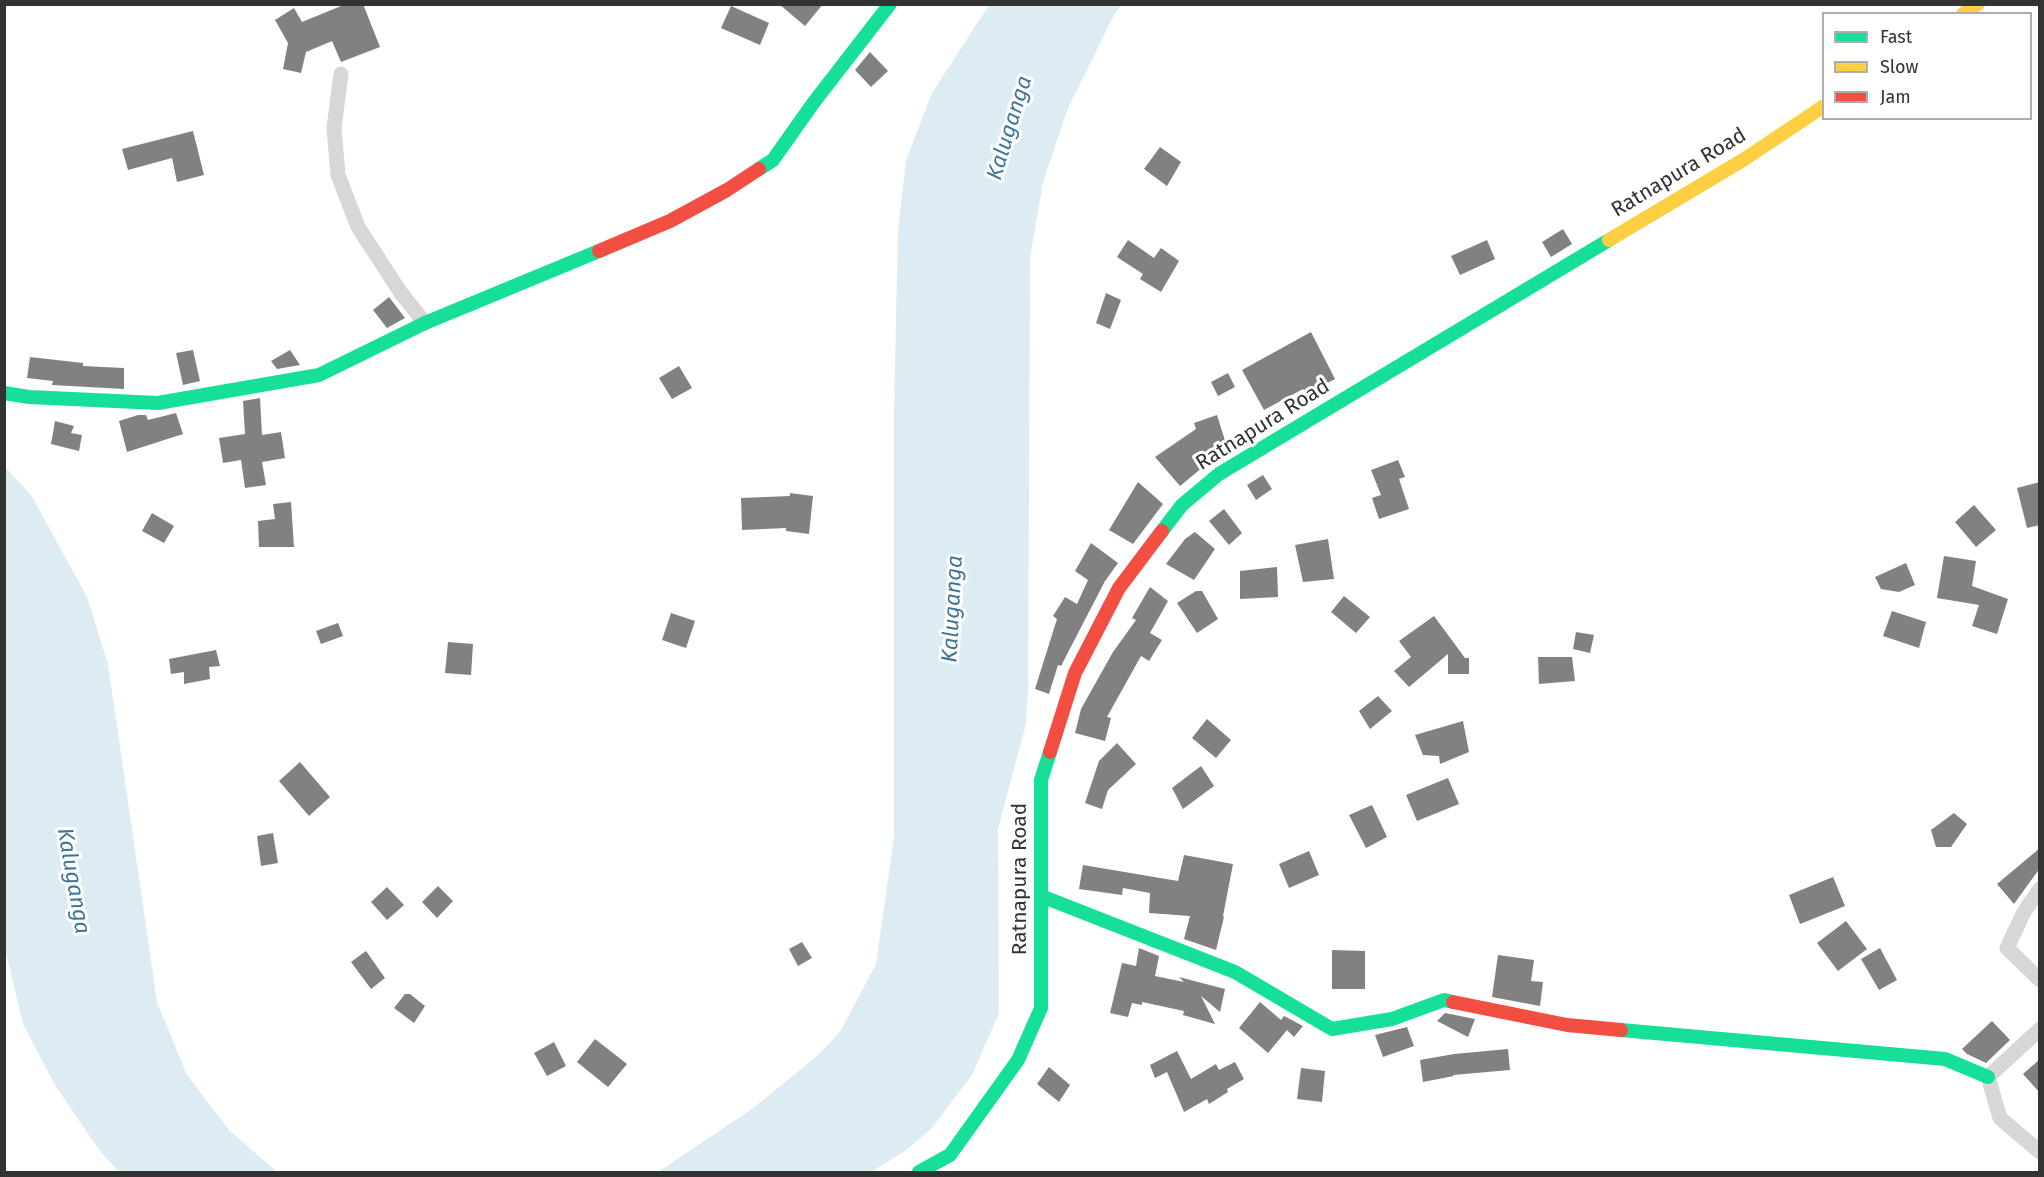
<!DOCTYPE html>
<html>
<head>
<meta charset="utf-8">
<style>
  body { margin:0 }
  #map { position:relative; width:2044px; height:1177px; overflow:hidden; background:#fff; font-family:"Fira Sans",sans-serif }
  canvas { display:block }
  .frame { position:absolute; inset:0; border:6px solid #333; pointer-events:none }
  .legend { position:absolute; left:1822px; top:12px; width:210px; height:108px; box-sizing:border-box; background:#fff; border:2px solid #adadad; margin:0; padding:8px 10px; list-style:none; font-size:18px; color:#333 }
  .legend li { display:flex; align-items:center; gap:12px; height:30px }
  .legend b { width:30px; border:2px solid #adadad }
</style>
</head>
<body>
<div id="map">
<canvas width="2044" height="1177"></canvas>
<div class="frame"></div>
<ul class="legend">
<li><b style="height:8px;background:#16e098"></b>Fast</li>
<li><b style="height:8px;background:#ffcf43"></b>Slow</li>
<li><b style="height:8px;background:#f24e42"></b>Jam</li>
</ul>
</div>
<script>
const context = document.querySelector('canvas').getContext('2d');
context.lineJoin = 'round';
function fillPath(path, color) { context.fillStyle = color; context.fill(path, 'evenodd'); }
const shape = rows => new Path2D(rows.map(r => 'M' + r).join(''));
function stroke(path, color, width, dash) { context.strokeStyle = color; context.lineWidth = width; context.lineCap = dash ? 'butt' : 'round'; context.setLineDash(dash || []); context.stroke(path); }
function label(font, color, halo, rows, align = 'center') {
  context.font = font + ' "Fira Sans",sans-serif'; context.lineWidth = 6; context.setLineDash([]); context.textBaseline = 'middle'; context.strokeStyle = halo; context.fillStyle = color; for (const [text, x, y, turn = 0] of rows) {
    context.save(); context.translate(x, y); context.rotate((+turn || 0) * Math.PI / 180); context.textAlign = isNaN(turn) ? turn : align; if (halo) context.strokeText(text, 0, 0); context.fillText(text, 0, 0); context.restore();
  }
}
fillPath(shape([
  [989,5,1121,5,1112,19,1068,108,1043,182,1030,258,1028,688,1026,724,998,829,999,1013,972,1075,931,1129,905,1151,871,1172,658,1172,752,1109,816,1057,840,1032,876,964,894,837,894,410,898,231,906,160,932,93],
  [4,466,31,495,87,597,108,664,157,1002,187,1075,230,1131,277,1172,119,1172,100,1151,56,1087,23,1024,4,944]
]), '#ddebf3');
fillPath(shape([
  [346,4,363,4,380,47,341,62,332,41,306,52,301,73,283,69,288,43,275,20,294,8,302,22],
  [779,4,823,4,805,26],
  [731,6,769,23,760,45,721,28],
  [870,52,888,71,871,87,855,70],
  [193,131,204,175,177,182,172,158,128,170,122,149],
  [1160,147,1181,162,1167,186,1144,169],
  [1563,229,1572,244,1551,257,1542,242],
  [1128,240,1154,258,1161,248,1179,261,1161,292,1140,279,1143,274,1117,257],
  [1487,240,1495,259,1460,275,1451,256],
  [1106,293,1121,300,1110,329,1096,323],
  [389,297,405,318,387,328,373,310],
  [1311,332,1335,379,1306,394,1303,389,1264,410,1242,370],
  [193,350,200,381,183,385,176,353],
  [290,350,300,365,277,369,271,361],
  [30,357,83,363,83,366,124,368,124,389,52,385,53,381,27,378],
  [679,366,692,388,672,399,659,378],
  [1228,373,1235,387,1218,396,1211,382],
  [260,398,262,435,281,432,285,458,262,462,266,485,245,488,241,460,223,463,219,438,245,434,243,401],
  [176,413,183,434,127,452,119,421,138,415,146,415,148,420],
  [1217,415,1228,450,1209,462,1180,486,1155,457,1196,429,1194,423],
  [55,421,74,426,71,433,82,435,79,451,51,444],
  [1398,460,1405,477,1399,479,1409,509,1379,519,1372,498,1381,495,1371,470],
  [1263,475,1272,489,1256,500,1247,485],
  [1138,482,1163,504,1133,544,1109,530],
  [2040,482,2040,525,2027,528,2017,488],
  [790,493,813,496,809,534,786,531,786,528,742,530,741,498,790,496],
  [291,502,294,547,259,547,258,521,275,519,273,504],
  [1974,505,1996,530,1976,547,1955,522],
  [1224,509,1242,533,1229,545,1209,521],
  [152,513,174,526,164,543,142,531],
  [1195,532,1215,549,1194,580,1166,564,1185,539],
  [1328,539,1334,579,1303,582,1295,545],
  [1091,543,1118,563,1105,581,1061,666,1058,665,1049,694,1035,689,1057,619,1053,616,1065,597,1077,604,1088,580,1075,571],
  [1944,556,1976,561,1972,586,2008,599,1997,634,1972,626,1979,605,1937,598],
  [1906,563,1915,585,1899,592,1881,589,1875,577],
  [1277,567,1278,597,1240,599,1240,571],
  [1150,587,1168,601,1150,633,1162,640,1149,661,1141,656,1107,717,1111,718,1105,741,1075,733,1081,709,1113,652,1136,620,1132,618],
  [1196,591,1202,591,1218,619,1197,633,1177,603],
  [1344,596,1370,617,1356,633,1331,612],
  [1892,611,1926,622,1919,648,1883,636],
  [671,613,695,621,686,648,662,640],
  [1434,616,1465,658,1469,658,1469,674,1448,674,1448,654,1409,687,1394,671,1411,657,1399,641],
  [338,623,343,636,321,644,316,631],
  [1576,632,1594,635,1590,653,1573,649],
  [448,642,473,644,471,675,445,673],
  [216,650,220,666,209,667,210,679,184,684,184,672,171,674,169,659],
  [1538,657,1572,657,1575,681,1539,684],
  [1378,696,1392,711,1370,729,1359,711],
  [1207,719,1231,740,1216,758,1192,738],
  [1463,721,1469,752,1440,764,1439,756,1423,755,1415,735],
  [1117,743,1136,764,1108,790,1102,809,1085,803,1099,761],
  [300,762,330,797,309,816,279,781],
  [1201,766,1214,786,1183,809,1172,788],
  [1448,778,1459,804,1417,821,1406,795],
  [1372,805,1387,837,1366,848,1349,815],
  [1954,813,1967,824,1951,847,1936,847,1931,830],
  [273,833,278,863,261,866,257,836],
  [2040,848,2040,868,2014,904,1997,884],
  [1309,851,1319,875,1289,888,1279,864],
  [1184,855,1233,864,1223,916,1224,917,1216,950,1184,939,1190,916,1149,913,1150,893,1123,888,1122,895,1079,889,1083,865,1178,881],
  [1833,877,1845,906,1800,924,1789,895],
  [438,886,453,901,437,918,422,902],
  [387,887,404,905,387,920,371,902],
  [1846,921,1867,949,1838,971,1817,943],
  [802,942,812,958,798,966,789,949],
  [1139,948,1159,956,1155,976,1184,982,1179,977,1225,989,1220,1012,1201,996,1215,1024,1183,1015,1184,1011,1142,1002,1142,1005,1132,1003,1128,1017,1110,1013,1122,963,1136,966],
  [1880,948,1897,980,1879,990,1861,959],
  [1332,950,1365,951,1365,989,1332,989],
  [366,951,385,978,371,989,351,962],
  [1498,955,1534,960,1531,981,1543,982,1540,1006,1492,997],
  [405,994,410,994,425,1006,414,1023,394,1008],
  [1260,1002,1281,1020,1284,1016,1303,1026,1294,1037,1287,1030,1268,1053,1239,1028],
  [1445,1013,1475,1019,1468,1037,1437,1021],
  [1992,1021,2010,1040,1986,1063,1967,1054,1962,1049],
  [1407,1027,1414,1046,1383,1057,1375,1035],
  [595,1039,627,1064,608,1087,577,1062],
  [554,1042,566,1066,547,1076,534,1053],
  [1508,1049,1510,1070,1453,1075,1454,1076,1423,1082,1420,1060,1454,1054],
  [1177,1051,1191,1079,1216,1064,1219,1070,1235,1062,1244,1079,1227,1089,1228,1092,1209,1104,1207,1099,1184,1112,1167,1072,1155,1078,1150,1065],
  [2040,1059,2040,1093,2023,1074],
  [1049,1067,1070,1085,1059,1102,1037,1084],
  [1301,1068,1325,1071,1322,1102,1297,1099]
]), '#818181');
stroke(shape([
  [341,74,334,128,338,175,358,227,401,293,425,323],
  [2040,889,2024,912,2007,948,2040,980],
  [2040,1029,1988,1077,2000,1118,2040,1152]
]), '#d7d7d7', 15);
stroke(shape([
  [759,169,773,160,814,102,890,4],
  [4,393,29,397,158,403,319,375,425,323,599,251],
  [1162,531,1182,505,1219,474,1609,240],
  [1041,896,1235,972,1332,1029,1392,1019,1444,1000,1453,1002],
  [1621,1030,1945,1059,1988,1077],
  [919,1172,950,1155,1018,1060,1041,1008,1041,780,1050,752]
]), '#16e098', 14);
stroke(shape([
  [1963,14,1978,4],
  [1609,240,1743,160,1824,106]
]), '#ffcf43', 14);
stroke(shape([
  [599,251,670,221,727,190,759,169],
  [1050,752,1075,673,1119,588,1162,531],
  [1453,1002,1567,1025,1621,1030]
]), '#f24e42', 14);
label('21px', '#333', '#fff', [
  ["Ratnapura Road",1679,173,-31],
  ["Ratnapura Road",1263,425,-32],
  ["Ratnapura Road",1020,879,-90]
]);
label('italic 22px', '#3f7597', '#fff', [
  ["Kaluganga",1010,128,-73],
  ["Kaluganga",953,609,-87],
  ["Kaluganga",73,881,80]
]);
</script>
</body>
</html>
